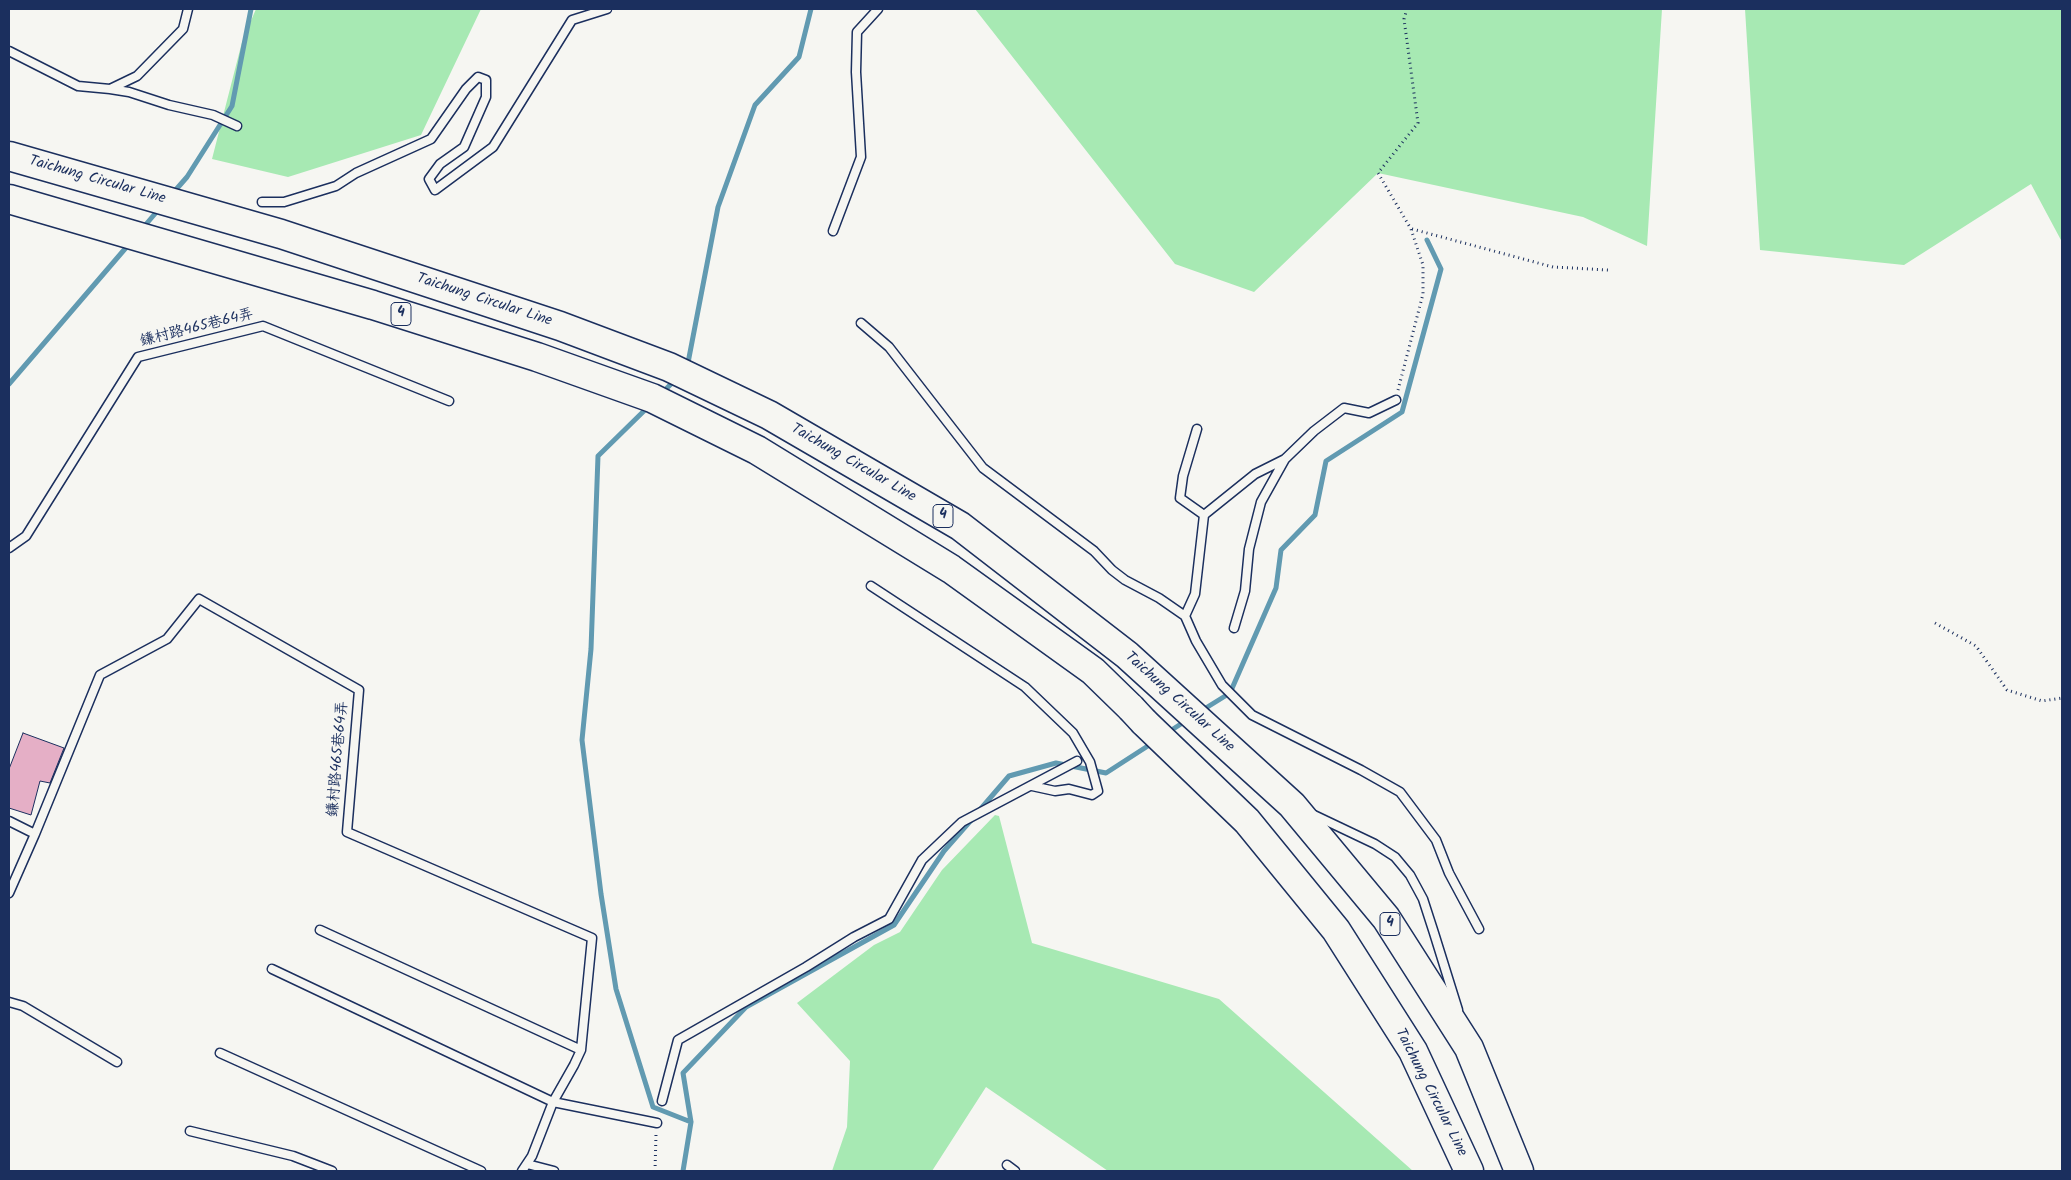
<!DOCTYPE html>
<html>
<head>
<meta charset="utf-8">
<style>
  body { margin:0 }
  #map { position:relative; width:2071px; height:1180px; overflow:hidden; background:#f6f6f2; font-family:Kalam,sans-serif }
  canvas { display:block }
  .frame { position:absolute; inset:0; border:10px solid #1b2f5e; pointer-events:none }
</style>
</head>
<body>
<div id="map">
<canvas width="2071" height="1180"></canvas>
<div class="frame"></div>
</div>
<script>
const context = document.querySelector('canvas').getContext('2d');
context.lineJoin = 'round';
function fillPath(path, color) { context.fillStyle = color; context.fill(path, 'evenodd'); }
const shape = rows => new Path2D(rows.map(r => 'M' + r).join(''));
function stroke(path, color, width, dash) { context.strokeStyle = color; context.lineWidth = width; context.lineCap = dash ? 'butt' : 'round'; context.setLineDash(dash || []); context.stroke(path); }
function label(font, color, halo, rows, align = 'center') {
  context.font = font + ' Kalam,"LXGW WenKai TC",sans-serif'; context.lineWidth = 4; context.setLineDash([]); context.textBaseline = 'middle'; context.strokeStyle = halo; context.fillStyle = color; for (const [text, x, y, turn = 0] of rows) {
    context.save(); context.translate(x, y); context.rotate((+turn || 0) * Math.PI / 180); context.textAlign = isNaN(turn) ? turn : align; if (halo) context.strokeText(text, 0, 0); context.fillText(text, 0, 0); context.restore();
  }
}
fillPath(shape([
  [256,9,481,9,421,135,288,177,212,159,242,42],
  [975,9,1662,9,1647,246,1583,217,1378,173,1254,292,1175,264],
  [1745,9,2062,9,2062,242,2031,184,1904,265,1760,250],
  [995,815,999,816,1032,943,1219,999,1413,1171,1108,1171,986,1087,932,1171,832,1171,847,1127,850,1061,797,1003,874,945,900,932,942,870]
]), '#a7e9b3');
stroke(shape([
  [173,193,187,177,232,106,251,9],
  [142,229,159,209],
  [687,368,718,207,755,105,799,57,811,9],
  [9,384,130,243],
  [661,394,676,379],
  [649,406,598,456,591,649,582,740,601,894,616,989,653,1107,691,1122],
  [1201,711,1230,693,1276,588,1281,550,1315,515,1326,461,1402,412,1441,269,1427,240],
  [1167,733,1187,720],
  [978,812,1009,776,1056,763,1106,773,1154,742],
  [683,1171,691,1122,683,1073,746,1007,894,925,944,851,973,818]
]), '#619ab1', 5);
const building = shape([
  [23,733,64,748,50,783,40,781,31,815,9,808,9,769,23,733]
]);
fillPath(building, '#e5afc6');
stroke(building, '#1b2f5e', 1);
const lane = shape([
  [188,9,183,29,137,76,110,89,129,92,169,105,213,115,237,126],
  [9,51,78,86,110,89],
  [262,202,284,202,336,186,356,173,431,139,466,89,478,77,486,80,486,97,464,147,440,164,429,179,435,190,493,147,572,20,607,9],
  [833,231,861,157,856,72,857,32,878,9],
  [861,323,889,347,983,468,1094,551,1112,570,1125,580,1159,598,1185,616,1196,641,1222,685,1252,715,1361,770,1400,792,1436,840,1449,873,1479,929],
  [1197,429,1183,476,1180,498,1204,515],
  [9,548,26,536,138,357,263,326,449,401],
  [871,586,1025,687,1073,733,1090,762,1098,791,1092,795,1069,789,1055,791,1032,786],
  [1185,616,1195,594,1204,515,1255,474,1285,459],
  [1234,628,1245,591,1249,549,1261,502,1285,459,1314,431,1344,408,1369,413,1396,400],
  [1314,815,1375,844,1395,857,1410,875,1423,899,1434,933,1458,1010],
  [9,821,35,834],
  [9,893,35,834,100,675,167,639,199,599,359,690,347,832,592,938,581,1050,574,1065,553,1102,532,1156,522,1171],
  [320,930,581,1050],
  [272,969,553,1102,657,1123],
  [9,1002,23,1006,117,1062],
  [220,1053,481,1171],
  [662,1101,678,1040,806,967,854,937,889,919,922,860,962,822,1077,761],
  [190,1131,293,1156,332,1171],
  [527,1164,554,1171],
  [1007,1165,1015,1171]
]);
const highway = shape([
  [9,156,281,234,560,326,669,367,769,415,960,526,1127,655,1292,805,1386,918,1469,1048,1519,1171],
  [9,199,373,305,537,357,652,398,757,450,951,569,1093,671,1131,708],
  [1144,722,1247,821,1336,930,1413,1051,1469,1171]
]);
stroke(lane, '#1b2f5e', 11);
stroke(highway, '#1b2f5e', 31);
stroke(shape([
  [1412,229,1553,267,1608,270],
  [1398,390,1423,294,1423,265,1411,229,1378,173,1418,123,1404,19,1407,9],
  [1935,623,1976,646,2007,690,2042,701,2062,698],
  [655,1171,656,1134]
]), '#1b2f5e', 3, [1, 4]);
stroke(lane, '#f6f6f2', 8);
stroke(highway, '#f6f6f2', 28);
const highwayBridge = shape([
  [1131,708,1144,722]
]);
stroke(highwayBridge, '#1b2f5e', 31, []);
stroke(highwayBridge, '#f6f6f2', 28);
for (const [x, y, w] of [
  [401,314,20],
  [943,516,20],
  [1390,924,20]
]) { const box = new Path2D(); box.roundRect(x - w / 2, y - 11.5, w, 23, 4); context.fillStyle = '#f6f6f2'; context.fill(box); stroke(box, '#1b2f5e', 1); }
label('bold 14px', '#1b2f5e', null, [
  ["4",401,314],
  ["4",943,516],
  ["4",1390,924]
]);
label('15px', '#1b2f5e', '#f6f6f2', [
  ["Taichung Circular Line",97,181,16],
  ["Taichung Circular Line",484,301,18],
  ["鎌村路465巷64弄",197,329,-14],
  ["Taichung Circular Line",853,464,30],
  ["Taichung Circular Line",1179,703,42],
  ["鎌村路465巷64弄",339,759,-85],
  ["Taichung Circular Line",1430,1093,63]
]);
</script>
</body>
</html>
